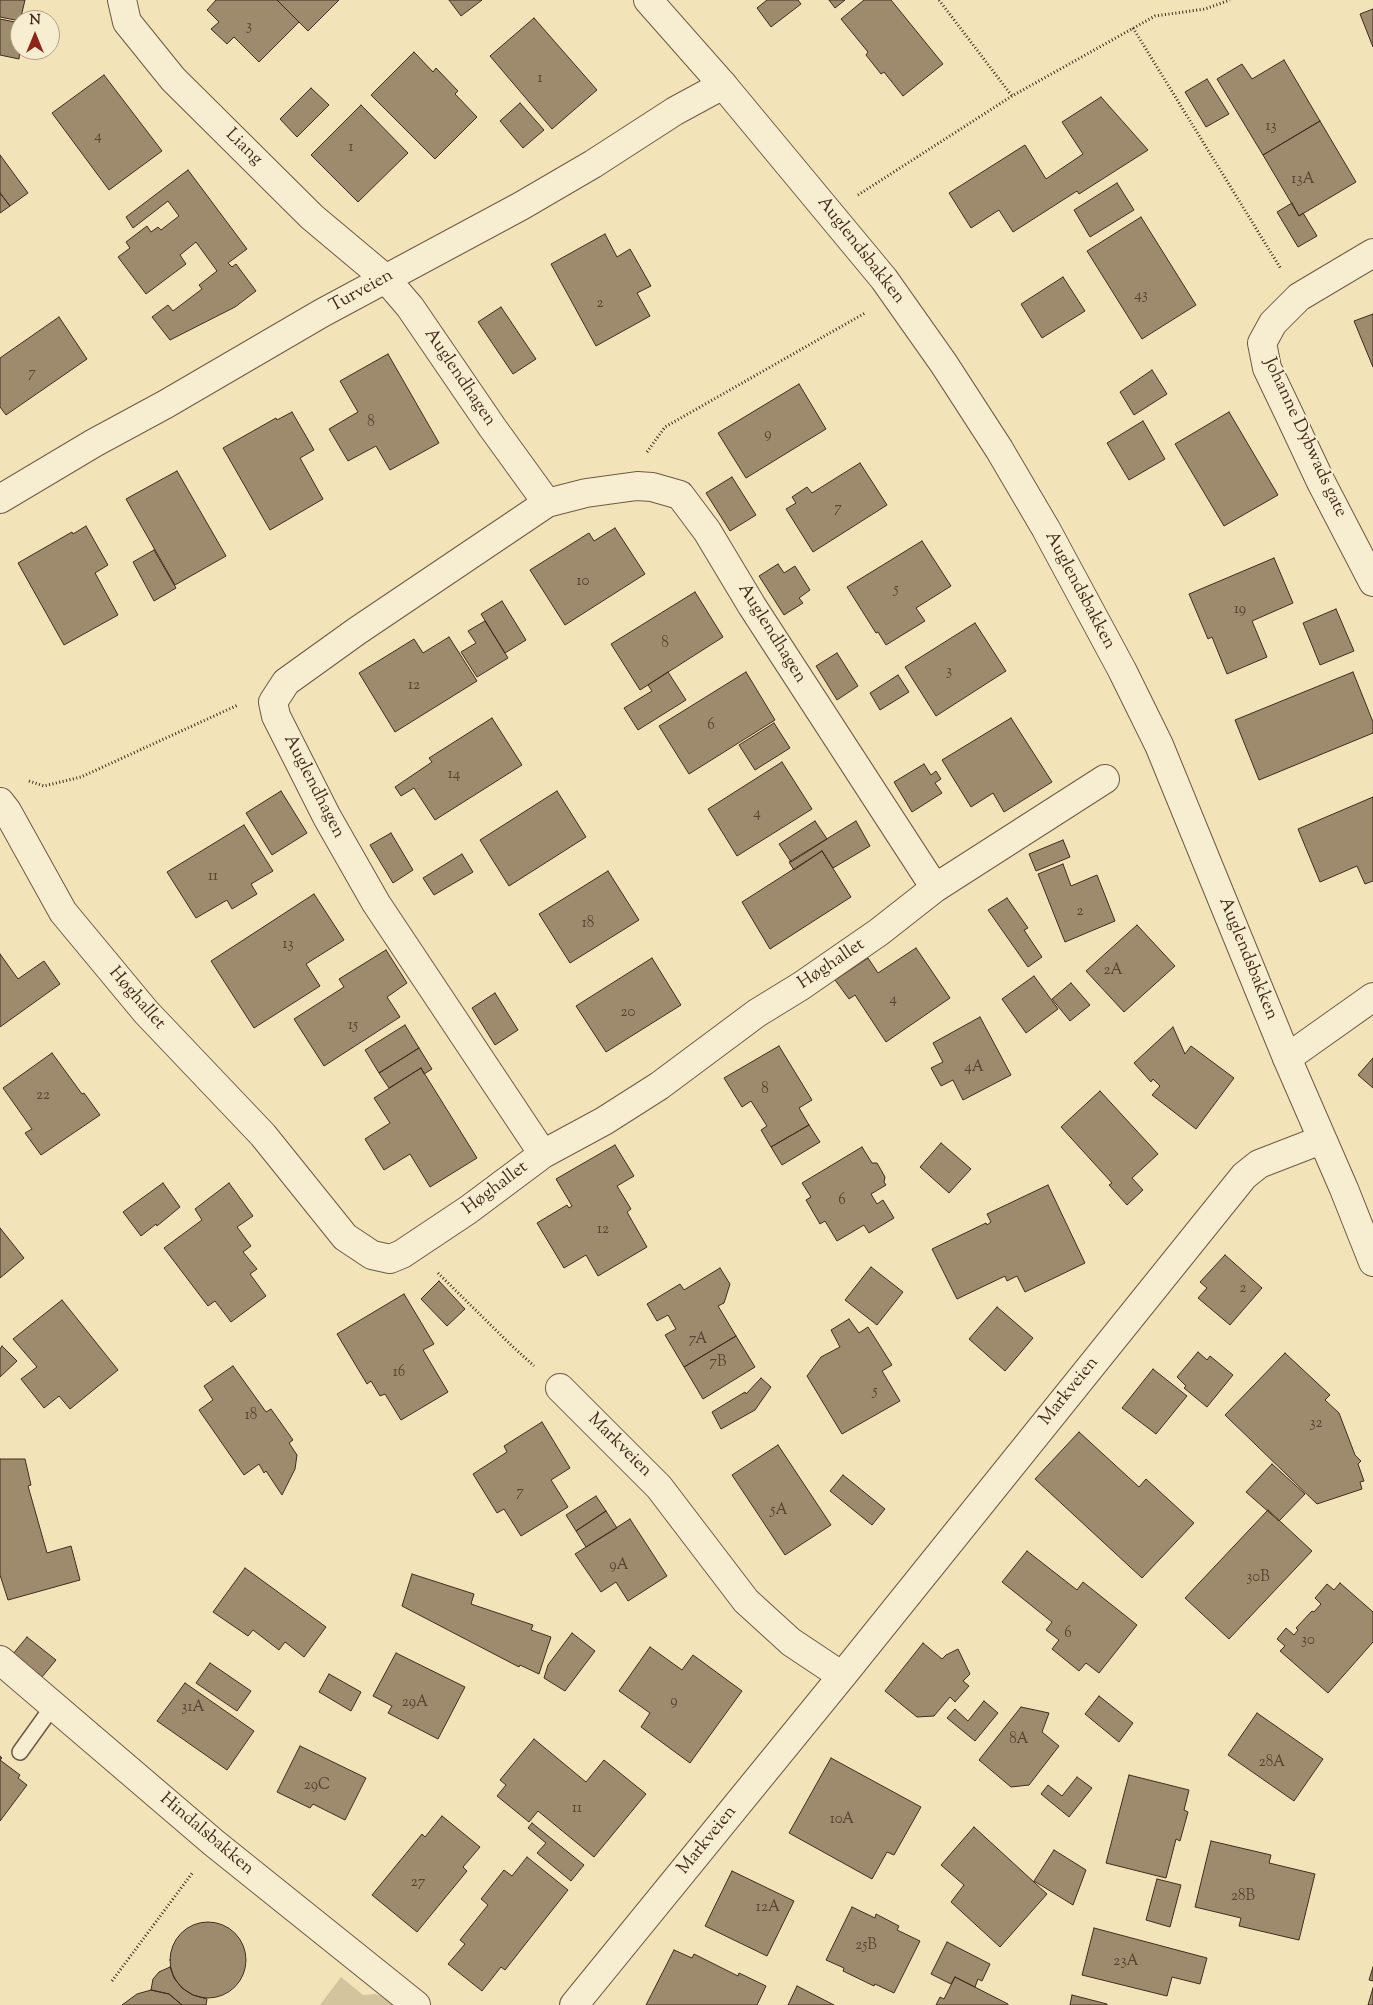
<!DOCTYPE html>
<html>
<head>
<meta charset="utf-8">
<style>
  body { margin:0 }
  #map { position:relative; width:1373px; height:2005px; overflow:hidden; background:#f2e3b8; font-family:"Sorts Mill Goudy",serif }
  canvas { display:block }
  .north { position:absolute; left:10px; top:10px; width:50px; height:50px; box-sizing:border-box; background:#f7edd1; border:1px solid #afa089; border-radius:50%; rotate:0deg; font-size:14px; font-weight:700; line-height:20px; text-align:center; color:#422c1d }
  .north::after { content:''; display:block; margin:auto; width:18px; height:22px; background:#8f2418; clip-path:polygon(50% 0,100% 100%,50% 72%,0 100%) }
</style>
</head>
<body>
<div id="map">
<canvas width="1373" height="2005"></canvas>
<div class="north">N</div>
</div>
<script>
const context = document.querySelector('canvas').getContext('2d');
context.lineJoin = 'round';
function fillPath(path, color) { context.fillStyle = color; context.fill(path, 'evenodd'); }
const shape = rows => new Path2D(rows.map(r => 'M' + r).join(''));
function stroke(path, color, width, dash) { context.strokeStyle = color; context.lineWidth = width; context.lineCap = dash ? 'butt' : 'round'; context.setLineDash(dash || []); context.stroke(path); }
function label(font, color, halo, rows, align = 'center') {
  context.font = font + ' "Sorts Mill Goudy",serif'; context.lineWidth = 4; context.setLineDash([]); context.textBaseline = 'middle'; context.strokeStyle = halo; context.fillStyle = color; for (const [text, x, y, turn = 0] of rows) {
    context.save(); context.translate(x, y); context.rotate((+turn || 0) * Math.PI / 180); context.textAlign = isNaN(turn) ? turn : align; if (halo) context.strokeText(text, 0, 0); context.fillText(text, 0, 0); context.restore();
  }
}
fillPath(shape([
  [341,1977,363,1995,376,1994,399,2005,320,2005]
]), '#d4c49e');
const building = shape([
  [0,0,25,0,20,21,0,17,0,0],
  [216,0,277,0,299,22,259,62,234,37,227,44,211,29,219,22,207,10,216,0],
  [277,0,339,0,308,31,277,0],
  [449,0,482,0,461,16,449,0],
  [767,0,798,0,801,4,771,27,757,8,767,0],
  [829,0,845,0,835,8,829,0],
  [864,0,891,0,943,64,903,96,884,72,881,74,866,55,868,52,841,19,864,0],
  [1373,9,1373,47,1360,14,1373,9],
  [534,18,597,90,552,129,490,56,534,18],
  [0,19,20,23,20,50,19,59,0,55,0,19],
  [414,52,433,72,436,68,458,91,455,94,477,117,435,159,371,95,414,52],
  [1284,60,1320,121,1263,155,1217,79,1242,64,1252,79,1284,60],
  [104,75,162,151,109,190,52,113,104,75],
  [1207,79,1229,114,1206,127,1185,92,1207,79],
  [311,88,329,105,297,137,280,119,311,88],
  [1101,97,1148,150,1079,194,1077,191,1013,232,999,210,971,228,949,193,1025,145,1046,179,1083,154,1062,122,1101,97],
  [520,103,544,130,523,148,500,121,520,103],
  [361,105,408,153,358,202,311,155,361,105],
  [1320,121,1356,182,1299,216,1263,155,1320,121],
  [0,155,28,193,10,206,0,193,0,155],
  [188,170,247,249,228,263,232,267,236,264,256,291,235,307,170,340,152,317,168,305,173,311,202,289,199,285,217,271,196,242,180,255,186,264,146,294,118,257,130,248,126,242,147,226,151,232,158,227,161,230,179,216,168,201,133,228,126,217,188,170],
  [1117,183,1134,210,1090,237,1074,210,1117,183],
  [0,193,10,206,0,213,0,193],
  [1292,203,1299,216,1303,213,1317,236,1298,247,1277,212,1292,203],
  [1141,217,1196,305,1142,339,1087,251,1141,217],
  [605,234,617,257,630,249,651,286,637,293,650,316,596,346,551,264,605,234],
  [1063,277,1085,311,1042,338,1021,304,1063,277],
  [501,307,536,359,513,374,478,322,501,307],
  [1373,314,1373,367,1354,321,1373,314],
  [59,317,87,359,6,415,0,407,0,358,59,317],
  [388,354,439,443,390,470,376,446,348,461,329,429,358,412,340,381,388,354],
  [1152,370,1167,394,1134,415,1120,392,1152,370],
  [799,384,826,429,746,478,718,433,799,384],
  [292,412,314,450,300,458,323,499,270,530,223,448,276,418,277,420,292,412],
  [1229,412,1278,495,1224,526,1175,444,1229,412],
  [1143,421,1165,459,1129,480,1107,443,1143,421],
  [860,463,887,505,813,552,786,509,796,503,792,497,807,487,812,493,860,463],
  [177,471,226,556,175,585,126,499,177,471],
  [732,477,756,515,730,531,706,493,732,477],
  [86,526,108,565,95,573,118,615,64,645,18,563,72,532,73,534,86,526],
  [615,528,645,574,565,625,530,570,589,533,594,541,615,528],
  [922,541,951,586,916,608,925,621,886,645,878,632,876,633,847,587,922,541],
  [154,550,176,588,154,601,133,562,154,550],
  [1274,558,1293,603,1252,621,1267,657,1227,674,1212,637,1208,639,1189,594,1274,558],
  [778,564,784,573,795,566,810,590,799,598,803,603,784,615,759,576,778,564],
  [695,592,723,637,640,690,611,644,695,592],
  [502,601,526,640,505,653,481,614,502,601],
  [1336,609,1354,651,1320,665,1303,623,1336,609],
  [485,621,508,658,477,677,461,652,476,643,468,631,485,621],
  [975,623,1006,671,936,716,905,667,975,623],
  [449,637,477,681,395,732,359,673,414,639,423,653,449,637],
  [837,653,858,686,837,700,816,666,837,653],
  [668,672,686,700,638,730,624,708,652,691,648,685,668,672],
  [746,672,775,720,689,774,659,726,746,672],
  [1353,672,1373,722,1373,733,1259,780,1235,720,1353,672],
  [898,675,909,692,880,710,870,693,898,675],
  [492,718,522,765,435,820,414,788,401,796,395,787,432,762,429,758,492,718],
  [1011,718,1052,782,1004,812,993,793,971,807,942,760,1011,718],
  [774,723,790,748,755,770,739,745,774,723],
  [782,762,812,809,737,856,708,809,782,762],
  [924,764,931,775,936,771,941,779,935,783,942,793,912,812,894,782,924,764],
  [281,791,307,833,272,855,246,813,281,791],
  [557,791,586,837,509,886,480,840,557,791],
  [1373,797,1373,881,1365,884,1357,866,1320,882,1298,829,1373,797],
  [815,821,827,839,791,862,779,844,815,821],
  [856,821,870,846,833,868,822,851,794,870,789,862,856,821],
  [244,825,273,871,251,884,257,894,232,909,227,900,196,918,167,872,244,825],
  [391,833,413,870,393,883,370,845,391,833],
  [1063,840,1070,857,1036,871,1029,854,1063,840],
  [822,851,851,897,770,949,742,902,822,851],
  [462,854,473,872,434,895,423,878,462,854],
  [1063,864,1071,886,1097,875,1115,921,1065,942,1038,874,1063,864],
  [608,871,639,920,570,963,539,914,608,871],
  [314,894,344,940,306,964,320,986,254,1028,211,961,314,894],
  [1007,898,1028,928,1024,930,1042,957,1028,967,988,910,1007,898],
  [1137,925,1175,966,1124,1012,1086,971,1137,925],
  [916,948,950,998,886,1042,855,995,849,999,835,980,868,958,878,973,916,948],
  [386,950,407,983,387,997,400,1017,324,1066,294,1019,344,987,339,979,386,950],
  [0,954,18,979,44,961,60,984,0,1027,0,954],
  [652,958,681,1005,606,1052,576,1006,652,958],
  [1034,976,1058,1009,1026,1033,1002,999,1034,976],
  [1071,983,1090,1005,1070,1021,1052,999,1071,983],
  [495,993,518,1030,495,1045,472,1008,495,993],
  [980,1017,1011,1075,963,1100,953,1080,941,1086,931,1068,943,1062,933,1043,980,1017],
  [405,1025,419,1048,379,1073,365,1050,405,1025],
  [1173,1027,1185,1054,1191,1046,1234,1078,1196,1129,1152,1095,1160,1086,1153,1079,1151,1082,1134,1063,1173,1027],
  [779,1046,812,1100,799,1108,809,1125,771,1147,761,1130,767,1126,751,1101,742,1107,724,1078,779,1046],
  [419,1048,432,1069,424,1074,421,1068,389,1088,379,1073,419,1048],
  [52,1053,82,1094,84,1093,100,1115,41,1155,25,1133,32,1129,3,1088,52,1053],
  [1373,1058,1373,1088,1358,1075,1373,1058],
  [421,1068,477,1158,430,1187,410,1154,384,1170,365,1139,390,1123,374,1098,421,1068],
  [1100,1091,1158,1154,1132,1178,1143,1190,1127,1205,1109,1185,1112,1183,1061,1127,1100,1091],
  [809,1125,820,1142,782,1165,771,1147,809,1125],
  [941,1143,971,1169,949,1193,920,1167,941,1143],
  [615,1145,634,1176,617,1186,631,1209,627,1212,647,1247,598,1276,586,1255,564,1268,537,1223,567,1205,569,1208,572,1206,556,1179,615,1145],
  [862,1147,872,1163,877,1163,885,1177,884,1182,886,1185,871,1194,877,1204,883,1200,894,1218,869,1233,864,1225,837,1241,825,1221,820,1224,806,1200,811,1197,802,1183,862,1147],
  [163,1183,180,1207,157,1226,156,1224,141,1236,123,1212,163,1183],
  [229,1183,253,1216,237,1227,251,1246,243,1252,257,1269,250,1274,266,1296,231,1322,215,1301,208,1306,164,1248,202,1220,195,1209,229,1183],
  [1048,1185,1085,1263,1025,1292,1017,1276,1007,1281,1005,1276,957,1299,932,1249,986,1223,987,1225,991,1222,987,1214,1048,1185],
  [0,1228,24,1258,0,1278,0,1228],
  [1225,1255,1262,1288,1230,1325,1198,1298,1207,1288,1200,1282,1225,1255],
  [871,1267,903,1292,877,1325,845,1300,871,1267],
  [720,1268,730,1284,724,1303,718,1306,736,1336,684,1367,665,1335,676,1329,668,1315,657,1321,647,1304,680,1284,684,1290,720,1268],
  [439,1281,465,1309,447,1326,421,1299,439,1281],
  [404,1294,434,1344,423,1350,448,1392,401,1420,385,1394,380,1396,371,1381,367,1384,337,1334,404,1294],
  [62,1300,118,1370,70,1409,59,1396,44,1408,21,1379,37,1367,13,1339,62,1300],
  [997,1307,1033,1338,1005,1371,969,1339,997,1307],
  [849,1319,859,1333,868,1327,892,1365,882,1371,900,1401,842,1434,807,1376,821,1357,840,1347,831,1330,849,1319],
  [736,1336,755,1367,703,1399,684,1367,736,1336],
  [2,1346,17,1361,0,1377,0,1349,2,1346],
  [1198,1352,1207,1360,1210,1356,1233,1375,1207,1407,1184,1388,1186,1386,1177,1377,1198,1352],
  [1285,1353,1330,1395,1325,1400,1339,1413,1355,1455,1361,1461,1358,1464,1364,1481,1360,1482,1362,1489,1317,1504,1225,1415,1285,1353],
  [233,1366,266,1412,271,1409,293,1440,289,1443,297,1455,295,1469,282,1495,266,1471,264,1473,259,1464,244,1475,199,1410,213,1400,204,1386,233,1366],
  [1153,1369,1187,1396,1156,1434,1122,1408,1153,1369],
  [761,1378,771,1387,755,1410,721,1429,712,1412,745,1392,746,1394,761,1378],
  [542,1422,570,1468,551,1480,568,1507,521,1536,504,1509,497,1513,473,1474,507,1452,504,1446,542,1422],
  [1079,1432,1139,1487,1146,1479,1194,1523,1142,1578,1035,1479,1079,1432],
  [778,1445,831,1525,785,1555,732,1475,778,1445],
  [0,1459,25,1459,31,1485,28,1486,47,1553,71,1546,80,1580,8,1600,0,1575,0,1459],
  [1272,1464,1305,1494,1279,1521,1246,1492,1272,1464],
  [843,1475,885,1509,872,1525,830,1491,843,1475],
  [596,1496,606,1511,576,1531,566,1515,596,1496],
  [1268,1510,1312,1551,1229,1639,1185,1598,1268,1510],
  [606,1511,617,1528,586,1547,576,1531,606,1511],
  [630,1519,667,1576,628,1601,616,1582,601,1592,575,1554,630,1519],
  [1027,1551,1077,1590,1083,1582,1137,1625,1099,1673,1086,1663,1079,1671,1052,1649,1059,1640,1046,1630,1052,1622,1002,1582,1027,1551],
  [245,1568,326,1627,304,1657,285,1642,279,1650,253,1630,248,1636,213,1612,245,1568],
  [412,1574,474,1594,471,1604,533,1625,531,1630,551,1637,539,1674,520,1665,519,1667,402,1606,412,1574],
  [1340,1583,1373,1612,1373,1642,1328,1693,1280,1651,1285,1646,1277,1639,1286,1628,1294,1635,1298,1630,1296,1628,1312,1611,1314,1612,1321,1604,1315,1598,1327,1584,1334,1590,1340,1583],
  [572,1633,595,1651,565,1691,544,1678,548,1665,572,1633],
  [27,1637,56,1660,42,1677,13,1654,27,1637],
  [923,1643,942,1659,946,1655,958,1649,970,1674,963,1681,969,1686,955,1702,950,1697,934,1716,917,1717,885,1691,923,1643],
  [650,1647,682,1670,693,1655,742,1691,690,1763,641,1727,650,1713,619,1691,650,1647],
  [396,1653,465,1687,438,1739,388,1713,392,1706,373,1696,396,1653],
  [210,1663,251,1691,237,1711,196,1683,210,1663],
  [329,1674,361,1692,351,1711,319,1692,329,1674],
  [185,1683,254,1731,227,1770,157,1721,185,1683],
  [1099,1696,1133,1723,1119,1742,1085,1714,1099,1696],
  [984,1701,998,1713,975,1741,947,1718,955,1709,968,1721,984,1701],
  [1021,1707,1049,1713,1042,1732,1059,1746,1029,1785,1011,1787,979,1760,1021,1707],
  [1257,1713,1323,1759,1294,1801,1228,1755,1257,1713],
  [534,1739,586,1782,604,1760,646,1794,594,1857,538,1811,529,1822,497,1796,506,1785,500,1780,534,1739],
  [300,1746,366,1778,345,1820,313,1804,310,1808,277,1792,300,1746],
  [0,1756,2,1758,0,1760,20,1775,18,1778,27,1785,0,1821,0,1756],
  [831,1758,921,1807,894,1855,887,1852,872,1879,789,1833,831,1758],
  [1129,1775,1189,1790,1184,1810,1188,1812,1180,1841,1176,1839,1166,1878,1106,1863,1129,1775],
  [1077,1777,1092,1788,1069,1817,1041,1794,1048,1785,1062,1796,1077,1777],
  [442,1816,480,1847,463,1867,467,1871,417,1932,372,1895,422,1834,425,1837,442,1816],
  [532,1823,584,1865,571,1881,537,1853,546,1843,528,1828,532,1823],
  [974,1827,1047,1894,1000,1947,951,1902,964,1885,941,1865,974,1827],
  [1211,1841,1271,1855,1269,1863,1315,1874,1299,1940,1239,1926,1241,1918,1195,1907,1211,1841],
  [1054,1850,1086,1870,1073,1905,1034,1881,1054,1850],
  [527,1857,568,1890,505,1970,501,1967,482,1991,448,1964,465,1944,460,1940,488,1905,481,1899,504,1870,512,1876,527,1857],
  [732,1871,794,1901,767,1956,705,1926,732,1871],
  [1157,1879,1181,1885,1170,1927,1146,1920,1157,1879],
  [852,1907,875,1918,876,1914,899,1926,897,1930,920,1941,894,1993,875,1984,874,1986,843,1971,844,1968,826,1960,852,1907],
  '170 1960a38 38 0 1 1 76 0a38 38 0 1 1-76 0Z',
  [1094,1928,1207,1958,1200,1984,1172,1977,1167,1996,1082,1975,1094,1928],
  [947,1942,990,1964,982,1981,978,1979,975,1987,955,1977,951,1984,931,1974,947,1942],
  [674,1950,692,1958,694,1954,738,1976,739,1973,766,1986,757,2005,646,2005,674,1950],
  [170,1967,174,1978,182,1988,193,1995,207,1999,206,2005,182,2005,169,1994,151,1990,153,1979,159,1972,170,1967],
  [1373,1967,1373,1981,1369,1980,1373,1967],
  [955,1977,1008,2004,1008,2005,936,2005,940,1997,944,1999,955,1977],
  [797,1986,834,2005,788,2005,797,1986],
  [1373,1988,1373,2005,1368,2005,1373,1988],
  [151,1990,169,1994,182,2005,122,2005,137,1994,151,1990],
  [1072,1995,1107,2004,1107,2005,1070,2005,1072,1995]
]);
fillPath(building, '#9e8b6e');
stroke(building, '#422c1d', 1);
const service = shape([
  [20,1752,53,1706]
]);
const minor = shape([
  [122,0,127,22,173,79,312,217,386,279,410,307,492,427,547,503,357,631,286,682,273,702,276,716,327,817,376,903,543,1154],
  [1373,253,1299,297,1273,323,1262,343,1267,368,1289,414,1321,482,1373,582],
  [0,499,94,443,166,404,322,313,521,206,593,164,675,111,723,85],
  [547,503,586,493,637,486,652,487,680,495,707,531,752,606,935,888],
  [0,802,7,811,63,912,146,1012,263,1135,345,1237,372,1255,390,1259,402,1254,468,1210,543,1154,604,1121,659,1086,757,1013,801,986,879,932,935,888,1105,779],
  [1287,1058,1373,997],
  [560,1388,659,1487,746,1601,791,1642,842,1676],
  [0,1660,214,1843,416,2005],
  [574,2005,842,1676,1244,1176,1259,1164,1321,1140]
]);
const tertiary = shape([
  [648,0,723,85,884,279,944,364,999,449,1046,529,1122,670,1159,745,1287,1058,1344,1189,1373,1262]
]);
stroke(service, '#6e5a44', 18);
stroke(minor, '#6e5a44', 30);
stroke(tertiary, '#6e5a44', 30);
stroke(shape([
  [939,0,1012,96],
  [1133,28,1281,269],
  [858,195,1012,96,1155,16,1205,9,1230,0],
  [647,452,665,427,865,313],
  [29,781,44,786,81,777,238,705],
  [438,1273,511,1345,534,1366],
  [112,1981,193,1872]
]), '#422c1d', 3, [1, 2.5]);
stroke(service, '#f7edd1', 15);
stroke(minor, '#f7edd1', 28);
stroke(tertiary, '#f7edd1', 28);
label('15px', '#594431', null, [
  ["3",249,27],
  ["1",540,79],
  ["13",1271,127],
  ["4",98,137],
  ["1",351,148],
  ["13A",1303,180],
  ["43",1141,296],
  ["2",600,304],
  ["7",32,374],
  ["8",371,423],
  ["9",768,435],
  ["7",838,509],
  ["10",583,582],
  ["5",896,590],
  ["19",1240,610],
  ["8",665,644],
  ["3",949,672],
  ["12",414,686],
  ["6",711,726],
  ["14",454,775],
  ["4",757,814],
  ["11",213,877],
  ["2",1080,912],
  ["18",588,924],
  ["13",288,945],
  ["2A",1113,971],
  ["4",893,1000],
  ["20",628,1013],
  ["15",353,1026],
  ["4A",974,1068],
  ["8",765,1090],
  ["22",43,1096],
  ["6",842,1201],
  ["12",603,1230],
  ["2",1243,1289],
  ["7A",698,1340],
  ["7B",718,1363],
  ["16",399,1373],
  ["5",875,1392],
  ["18",251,1416],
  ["32",1316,1424],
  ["7",520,1493],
  ["5A",779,1511],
  ["9A",619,1566],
  ["30B",1258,1578],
  ["6",1068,1634],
  ["30",1308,1641],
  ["9",674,1702],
  ["29A",415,1703],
  ["31A",193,1708],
  ["8A",1019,1740],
  ["28A",1272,1763],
  ["29C",317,1786],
  ["11",577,1809],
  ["10A",842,1820],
  ["27",418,1883],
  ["28B",1243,1897],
  ["12A",768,1908],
  ["25B",866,1946],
  ["23A",1126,1962]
]);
label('18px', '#422c1d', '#f7edd1', [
  ["Liang",243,148,44],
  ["Auglendsbakken",860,251,52],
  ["Turveien",362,292,-29],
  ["Auglendhagen",459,378,56],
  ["Johanne Dybwads gate",1304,438,65],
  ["Auglendsbakken",1079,591,62],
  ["Auglendhagen",771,634,58],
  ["Auglendhagen",313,787,63],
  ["Auglendsbakken",1247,959,68],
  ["Høghallet",832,965,-34],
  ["Høghallet",136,999,49],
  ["Høghallet",496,1189,-37],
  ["Markveien",1070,1392,-51],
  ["Markveien",619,1446,45],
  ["Hindalsbakken",206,1835,40],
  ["Markveien",708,1841,-51]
]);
</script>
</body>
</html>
